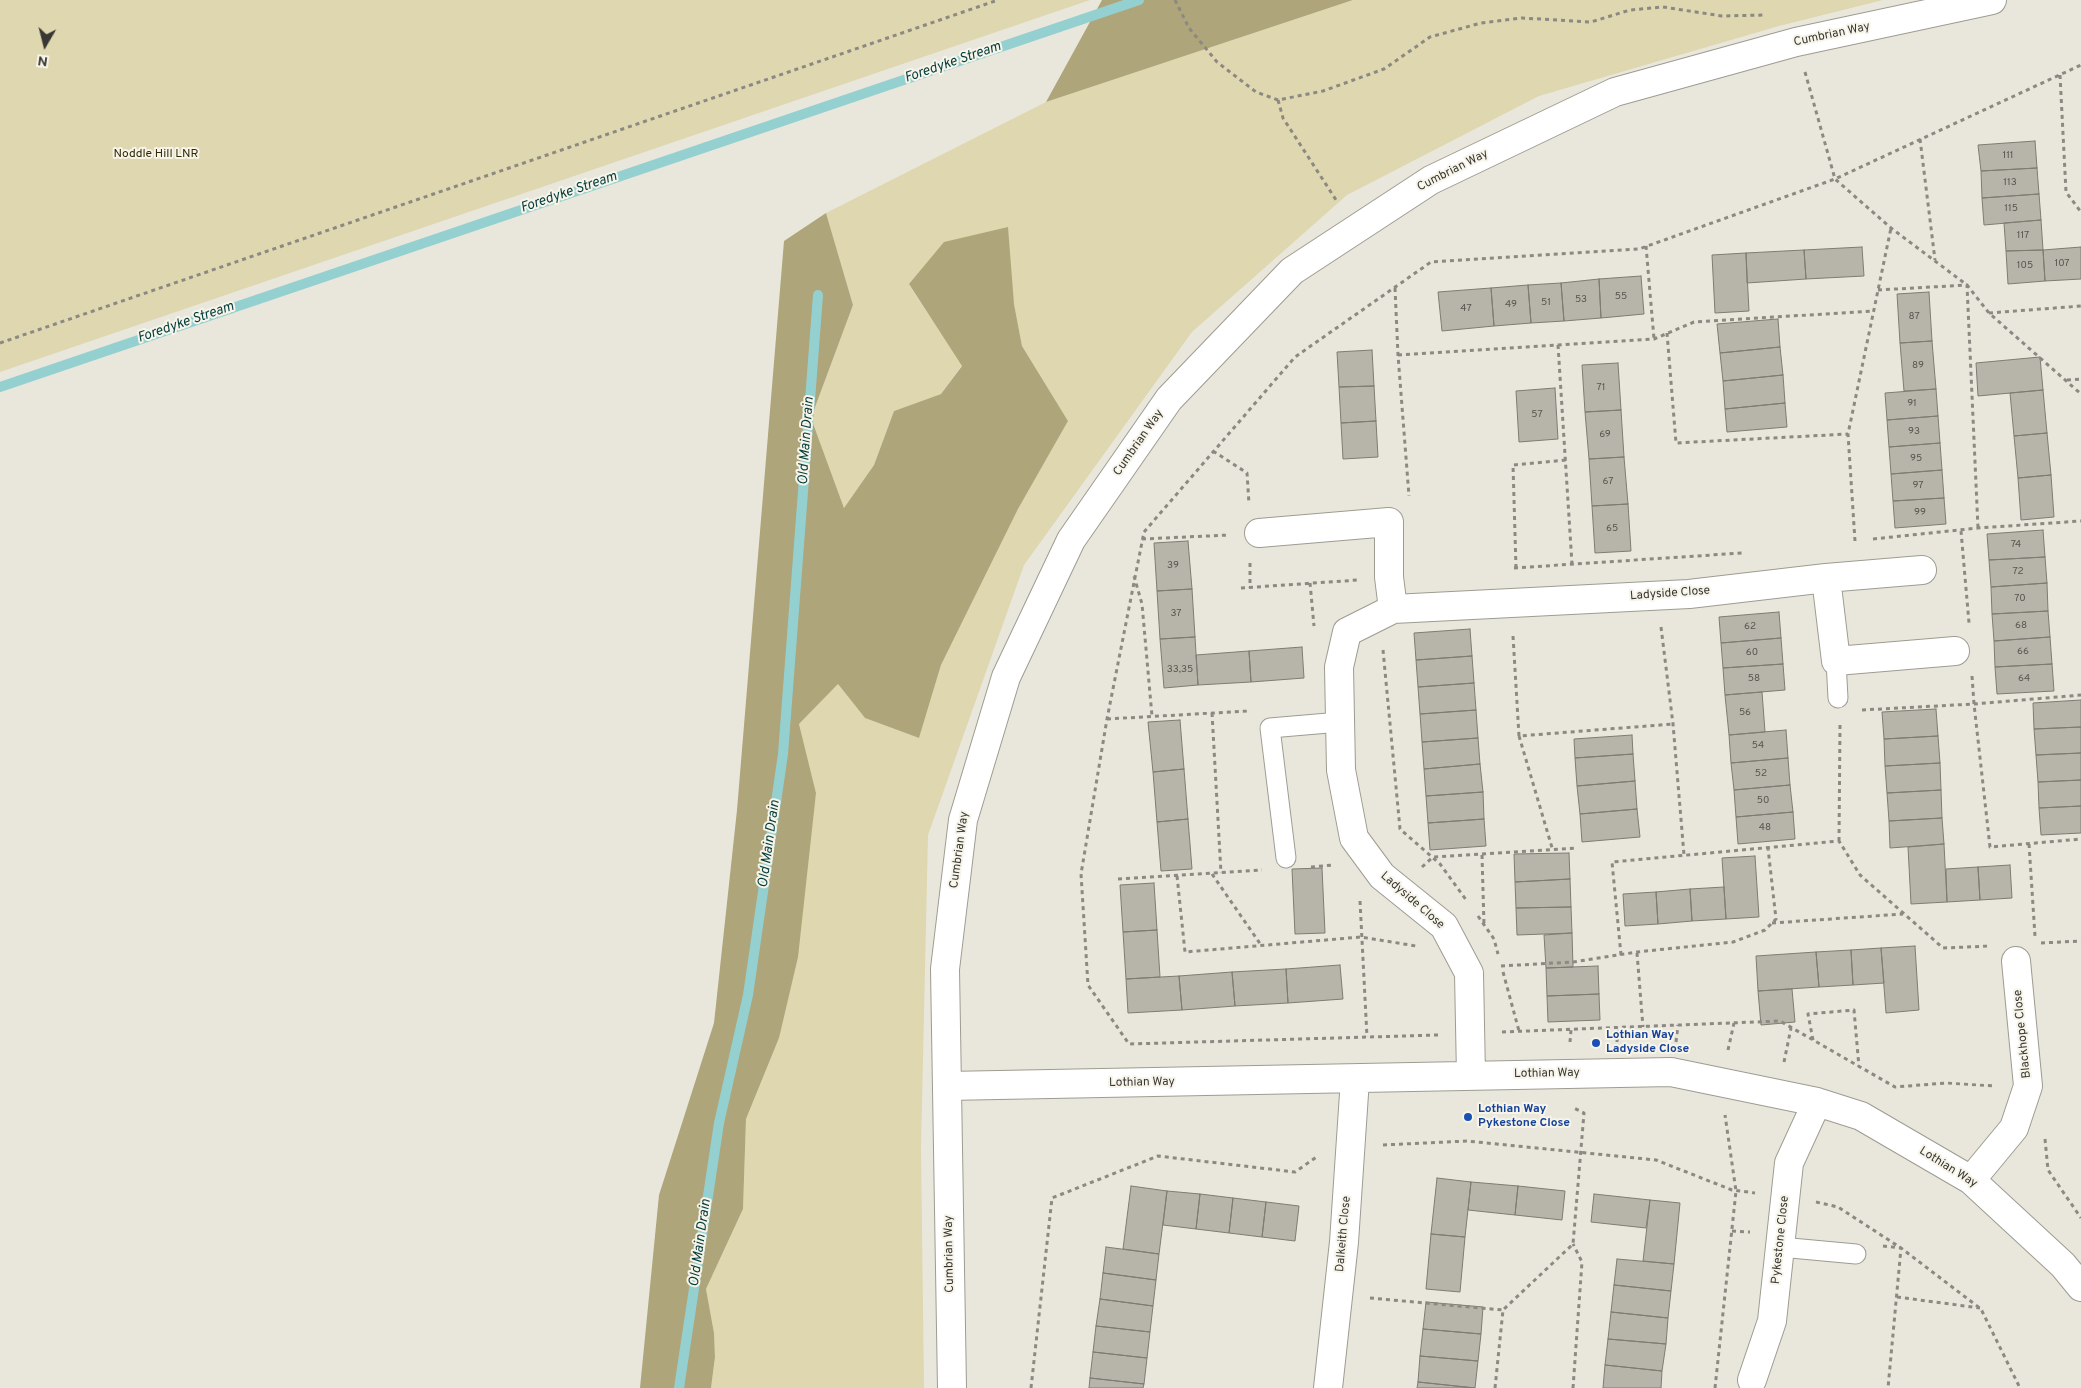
<!DOCTYPE html>
<html>
<head>
<meta charset="utf-8">
<style>
  body { margin:0 }
  #map { position:relative; width:2081px; height:1388px; overflow:hidden; background:#e9e7dc; font-family:Overpass,sans-serif }
  canvas { display:block }
  .north { position:absolute; left:20px; top:20px; width:50px; height:50px; -webkit-text-stroke:4px #f7f4e9; paint-order:stroke; rotate:188deg; font-size:14px; font-weight:700; line-height:20px; text-align:center; color:#383733 }
  .north::after { content:''; display:block; margin:auto; width:18px; height:22px; background:#383733; clip-path:polygon(50% 0,100% 100%,50% 72%,0 100%) }
</style>
</head>
<body>
<div id="map">
<canvas width="2081" height="1388"></canvas>
<div class="north">N</div>
</div>
<script>
const context = document.querySelector('canvas').getContext('2d');
context.lineJoin = 'round';
function fillPath(path, color) { context.fillStyle = color; context.fill(path, 'evenodd'); }
const shape = rows => new Path2D(rows.map(r => 'M' + r).join(''));
function stroke(path, color, width, dash) { context.strokeStyle = color; context.lineWidth = width; context.lineCap = dash ? 'butt' : 'round'; context.setLineDash(dash || []); context.stroke(path); }
function label(font, color, halo, rows, align = 'center') {
  context.font = font + ' Overpass,sans-serif'; context.lineWidth = 4; context.setLineDash([]); context.textBaseline = 'middle'; context.strokeStyle = halo; context.fillStyle = color; for (const [text, x, y, turn = 0] of rows) {
    context.save(); context.translate(x, y); context.rotate((+turn || 0) * Math.PI / 180); context.textAlign = isNaN(turn) ? turn : align; if (halo) context.strokeText(text, 0, 0); context.fillText(text, 0, 0); context.restore();
  }
}
fillPath(shape([
  [0,0,1090,0,0,372],
  [1353,0,1883,0,1779,26,1539,96,1347,195,1192,332,1024,565,928,835,921,1148,924,1388,711,1388,715,1357,714,1333,706,1289,743,1209,746,1119,779,1038,816,793,799,724,838,684,865,718,919,738,941,665,1018,509,1068,421,1022,346,1014,304,909,285,962,365,941,394,894,411,874,465,844,508,811,418,853,305,826,213,1046,102]
]), '#dfd7af');
fillPath(shape([
  [1102,0,1353,0,1046,102],
  [826,213,853,305,811,418,844,508,874,465,894,411,941,394,962,366,909,284,944,242,1008,227,1014,304,1022,346,1068,421,1018,509,941,665,919,738,865,718,838,684,799,724,816,793,798,957,779,1038,746,1119,743,1209,706,1289,714,1333,715,1357,711,1388,640,1388,659,1195,714,1023,737,810,784,241]
]), '#aea57a');
stroke(shape([
  [0,387,1139,0],
  [679,1388,719,1123,748,995,783,754,818,295]
]), '#95d0d0', 10);
const building = shape([
  [2035,141,2037,168,1981,171,1978,145,2035,141],
  [2037,168,2039,194,1982,198,1981,171,2037,168],
  [2039,194,2041,220,1984,225,1982,198,2039,194],
  [2041,220,2043,250,2006,251,2004,223,2041,220],
  [1862,247,1864,276,1806,279,1804,250,1862,247],
  [2081,247,2081,279,2045,281,2043,250,2081,247],
  [1804,250,1806,279,1747,283,1746,253,1804,250],
  [2043,250,2045,281,2008,284,2006,251,2043,250],
  [1746,253,1749,311,1715,313,1712,255,1746,253],
  [1641,276,1644,314,1601,318,1599,279,1641,276],
  [1599,279,1601,318,1564,321,1561,283,1599,279],
  [1561,283,1564,321,1531,323,1528,285,1561,283],
  [1528,285,1531,323,1494,326,1491,288,1528,285],
  [1491,288,1494,326,1442,331,1438,292,1491,288],
  [1929,292,1932,341,1900,343,1897,294,1929,292],
  [1778,319,1780,347,1720,353,1717,324,1778,319],
  [1932,341,1936,389,1904,391,1900,343,1932,341],
  [1780,347,1783,375,1723,381,1720,353,1780,347],
  [1372,350,1374,386,1339,387,1337,352,1372,350],
  [2040,357,2043,390,1978,396,1976,363,2040,357],
  [1618,363,1621,410,1585,412,1582,365,1618,363],
  [1783,375,1785,403,1725,409,1723,381,1783,375],
  [1374,386,1376,421,1341,423,1339,387,1374,386],
  [1555,388,1558,439,1519,442,1516,391,1555,388],
  [1936,389,1938,416,1887,420,1885,393,1936,389],
  [2043,390,2047,433,2014,436,2010,393,2043,390],
  [1785,403,1787,427,1727,432,1725,409,1785,403],
  [1621,410,1624,457,1589,459,1585,412,1621,410],
  [1938,416,1940,443,1889,447,1887,420,1938,416],
  [1376,421,1378,457,1343,459,1341,423,1376,421],
  [2047,433,2051,475,2018,478,2014,436,2047,433],
  [1940,443,1942,470,1891,474,1889,447,1940,443],
  [1624,457,1628,504,1592,506,1589,459,1624,457],
  [1942,470,1944,498,1893,501,1891,474,1942,470],
  [2051,475,2054,517,2021,520,2018,478,2051,475],
  [1944,498,1946,524,1895,528,1893,501,1944,498],
  [1628,504,1631,551,1595,553,1592,506,1628,504],
  [2043,530,2045,557,1989,560,1987,534,2043,530],
  [1188,541,1192,589,1157,591,1154,543,1188,541],
  [2045,557,2047,583,1991,587,1989,560,2045,557],
  [2047,583,2048,611,1992,614,1991,587,2047,583],
  [1192,589,1195,637,1160,639,1157,591,1192,589],
  [2048,611,2050,637,1994,641,1992,614,2048,611],
  [1779,612,1781,638,1721,643,1719,617,1779,612],
  [1470,629,1472,656,1416,660,1414,633,1470,629],
  [1195,637,1198,685,1164,688,1160,639,1195,637],
  [2050,637,2052,664,1995,667,1994,641,2050,637],
  [1781,638,1783,664,1723,668,1721,643,1781,638],
  [1302,647,1304,678,1251,682,1249,651,1302,647],
  [1249,651,1251,682,1198,685,1196,655,1249,651],
  [1472,656,1474,683,1418,687,1416,660,1472,656],
  [1783,664,1785,690,1725,695,1723,668,1783,664],
  [2052,664,2054,691,1997,694,1995,667,2052,664],
  [1474,683,1476,710,1420,714,1418,687,1474,683],
  [1762,692,1765,732,1729,735,1725,695,1762,692],
  [2081,700,2081,727,2034,729,2033,703,2081,700],
  [1936,709,1938,736,1884,739,1882,712,1936,709],
  [1476,710,1478,738,1422,742,1420,714,1476,710],
  [1180,720,1184,769,1153,772,1148,722,1180,720],
  [2081,727,2081,753,2036,755,2034,729,2081,727],
  [1786,730,1788,758,1731,763,1729,735,1786,730],
  [1632,735,1633,754,1575,758,1574,739,1632,735],
  [1938,736,1940,763,1885,766,1884,739,1938,736],
  [1478,738,1480,764,1424,769,1422,742,1478,738],
  [2081,753,2081,780,2038,782,2036,755,2081,753],
  [1633,754,1635,781,1577,786,1575,758,1633,754],
  [1788,758,1790,785,1734,790,1731,763,1788,758],
  [1940,763,1941,790,1887,793,1885,766,1940,763],
  [1480,764,1483,792,1426,796,1424,769,1480,764],
  [1184,769,1188,819,1157,822,1153,772,1184,769],
  [2081,780,2081,806,2039,808,2038,782,2081,780],
  [1635,781,1637,809,1580,814,1577,786,1635,781],
  [1790,785,1793,812,1736,817,1734,790,1790,785],
  [1941,790,1942,818,1889,821,1887,793,1941,790],
  [1483,792,1484,819,1428,823,1426,796,1483,792],
  [2081,806,2081,833,2041,835,2039,808,2081,806],
  [1637,809,1640,837,1582,842,1580,814,1637,809],
  [1793,812,1795,839,1738,844,1736,817,1793,812],
  [1942,818,1944,844,1890,848,1889,821,1942,818],
  [1188,819,1192,869,1161,871,1157,822,1188,819],
  [1484,819,1486,846,1430,850,1428,823,1484,819],
  [1944,844,1947,902,1911,904,1908,847,1944,844],
  [1569,853,1570,879,1515,882,1514,854,1569,853],
  [1755,856,1759,917,1726,919,1722,858,1755,856],
  [2010,865,2012,898,1980,900,1978,867,2010,865],
  [1978,867,1980,900,1947,902,1946,869,1978,867],
  [1322,868,1325,933,1295,934,1292,869,1322,868],
  [1570,879,1571,907,1516,908,1515,882,1570,879],
  [1154,883,1157,930,1123,932,1120,885,1154,883],
  [1724,887,1726,919,1692,921,1690,889,1724,887],
  [1690,889,1692,921,1658,924,1656,892,1690,889],
  [1656,892,1658,924,1625,926,1623,894,1656,892],
  [1571,907,1572,933,1517,935,1516,908,1571,907],
  [1157,930,1160,977,1126,979,1123,932,1157,930],
  [1572,933,1573,967,1546,968,1544,935,1572,933],
  [1915,946,1919,1010,1886,1013,1881,948,1915,946],
  [1881,948,1884,983,1853,985,1851,950,1881,948],
  [1851,950,1853,985,1819,987,1816,952,1851,950],
  [1816,952,1819,987,1758,991,1756,956,1816,952],
  [1340,965,1343,999,1288,1003,1286,969,1340,965],
  [1598,966,1599,994,1547,996,1546,968,1598,966],
  [1286,969,1288,1003,1235,1006,1232,972,1286,969],
  [1232,972,1235,1006,1182,1010,1179,976,1232,972],
  [1179,976,1182,1010,1128,1013,1126,979,1179,976],
  [1792,989,1795,1022,1761,1025,1758,991,1792,989],
  [1599,994,1600,1020,1548,1022,1547,996,1599,994],
  [1437,1178,1471,1182,1465,1237,1431,1234,1437,1178],
  [1471,1182,1518,1186,1515,1215,1468,1210,1471,1182],
  [1131,1186,1167,1191,1159,1254,1123,1249,1131,1186],
  [1518,1186,1565,1191,1562,1220,1515,1215,1518,1186],
  [1167,1191,1200,1194,1196,1229,1163,1225,1167,1191],
  [1200,1194,1233,1198,1229,1233,1196,1229,1200,1194],
  [1594,1194,1650,1200,1646,1228,1591,1222,1594,1194],
  [1233,1198,1266,1202,1262,1237,1229,1233,1233,1198],
  [1650,1200,1680,1203,1674,1264,1643,1261,1650,1200],
  [1266,1202,1299,1206,1295,1241,1262,1237,1266,1202],
  [1431,1234,1465,1237,1460,1292,1426,1289,1431,1234],
  [1106,1247,1159,1254,1156,1280,1103,1273,1106,1247],
  [1617,1259,1674,1264,1671,1291,1614,1285,1617,1259],
  [1103,1273,1156,1280,1153,1306,1100,1299,1103,1273],
  [1614,1285,1671,1291,1668,1318,1611,1312,1614,1285],
  [1100,1299,1153,1306,1150,1332,1096,1326,1100,1299],
  [1426,1302,1483,1307,1481,1334,1423,1329,1426,1302],
  [1611,1312,1668,1318,1666,1344,1608,1339,1611,1312],
  [1096,1326,1150,1332,1147,1358,1093,1352,1096,1326],
  [1423,1329,1481,1334,1478,1361,1420,1356,1423,1329],
  [1608,1339,1666,1344,1662,1371,1605,1365,1608,1339],
  [1093,1352,1147,1358,1144,1384,1090,1378,1093,1352],
  [1420,1356,1478,1361,1475,1388,1418,1382,1420,1356],
  [1605,1365,1662,1371,1661,1388,1603,1388,1605,1365],
  [1090,1378,1144,1384,1143,1388,1089,1388,1090,1378],
  [1418,1382,1475,1388,1417,1388,1418,1382]
]);
fillPath(building, '#b7b4aa');
stroke(building, '#7e7c72', 1);
const lane = shape([
  [1836,661,1838,698],
  [1286,858,1270,728,1340,722],
  [1780,1247,1856,1254]
]);
const street = shape([
  [1259,533,1389,522,1389,577,1393,609],
  [1826,578,1836,661,1955,651],
  [1471,1076,1469,973,1444,926,1382,876,1354,838,1341,770,1339,667,1347,632,1393,609,1689,594,1826,578,1922,570],
  [947,1086,1671,1072,1817,1102,1861,1116,1971,1180,2063,1265,2081,1287],
  [1971,1180,2014,1128,2028,1086,2016,961],
  [1752,1380,1772,1321,1789,1163,1817,1102],
  [1328,1388,1344,1242,1355,1079]
]);
const secondary = shape([
  [952,1388,945,969,963,820,1006,677,1071,540,1169,399,1292,271,1431,180,1615,92,1796,42,1992,0]
]);
stroke(lane, '#9e9c91', 21);
stroke(street, '#9e9c91', 30);
stroke(secondary, '#9e9c91', 30);
stroke(shape([
  [1175,0,1189,28,1217,62,1256,92,1278,100,1323,91,1384,69,1430,37,1481,23,1522,18,1591,22,1630,10,1663,7,1722,16,1765,15],
  [1805,72,1835,179,1891,228,1967,285,1989,313,2081,394],
  [2060,75,2066,192,2081,212],
  [1278,100,1283,118,1338,203],
  [1920,139,1935,260],
  [1646,246,1654,339],
  [1395,288,1398,355,1409,496],
  [1878,290,1967,285,1978,528],
  [1989,313,2081,306],
  [1667,333,1676,443,1848,434],
  [0,343,998,0],
  [1558,345,1572,564],
  [1398,355,1654,339,1694,322,1873,311],
  [2067,380,2081,379],
  [1213,451,1247,473,1249,504],
  [1961,531,1969,623],
  [1142,539,1229,535],
  [1873,539,1978,528,2081,521],
  [1855,541,1848,434,1891,228],
  [1250,563,1250,588],
  [1514,568,1742,553],
  [1516,568,1513,465,1566,460],
  [1134,576,1142,604,1152,716],
  [1310,583,1314,626],
  [1241,588,1358,580],
  [1661,627,1673,724,1684,855],
  [1513,636,1519,736,1673,724],
  [1383,650,1400,829,1440,864,1467,901],
  [1972,676,1974,704,1990,847,2081,839],
  [1862,710,1974,704,2081,695],
  [1212,713,1221,873],
  [1107,719,1249,711],
  [1519,736,1553,851],
  [1839,841,1840,724],
  [2029,844,2035,936],
  [1482,855,1484,925],
  [1311,867,1334,865],
  [1422,867,1433,857,1576,848],
  [1212,874,1261,945],
  [1177,876,1185,952,1361,937,1416,946],
  [1118,879,1262,870],
  [1360,901,1367,1037],
  [1478,916,1494,939,1498,954],
  [1772,923,1903,914],
  [2041,943,2081,941],
  [1637,953,1643,1027],
  [1621,955,1612,862,1839,841,1860,875,1943,948,1990,946],
  [1501,966,1573,962,1637,952,1733,942,1765,930,1776,919,1768,848],
  [1503,972,1519,1031],
  [1502,1032,1780,1021,1895,1087,1946,1083,1994,1086],
  [1438,1035,1129,1044,1088,985,1081,874,1107,719,1144,532,1295,357,1431,262,1639,249,1835,179,2081,65],
  [1813,1040,1808,1014,1854,1010,1859,1067],
  [1570,1042,1571,1030],
  [1617,1042,1618,1028],
  [1676,1042,1678,1025],
  [1728,1050,1734,1023],
  [1784,1062,1791,1028],
  [2045,1139,2048,1170,2081,1218],
  [1383,1145,1467,1141,1656,1160,1732,1190,1755,1193],
  [1816,1202,1838,1207,1901,1248,1981,1309,2020,1388],
  [1732,1231,1750,1232],
  [1883,1246,1901,1248,1888,1388],
  [1897,1297,1980,1308],
  [1370,1298,1503,1310],
  [1031,1388,1052,1198,1158,1156,1295,1172,1318,1156],
  [1495,1388,1503,1310,1573,1244,1584,1113,1572,1107],
  [1573,1388,1582,1262,1573,1244],
  [1715,1388,1736,1191,1725,1115]
]), '#8b8982', 3, [4, 4]);
stroke(lane, '#fff', 19);
stroke(street, '#fff', 28);
stroke(secondary, '#fff', 28);
for (const [x, y, r, color] of [
  [1596,1043,5,"#1a4fb4"],
  [1468,1117,5,"#1a4fb4"]
]) { const dot = new Path2D(); dot.arc(x, y, r, 0, 2 * Math.PI); context.fillStyle = color; context.fill(dot); stroke(dot, '#f7f4e9', 2); }
label('10px', '#585651', null, [
  ["111",2008,156],
  ["113",2010,183],
  ["115",2011,209],
  ["117",2023,236],
  ["107",2062,264],
  ["105",2025,266],
  ["55",1621,297],
  ["53",1581,300],
  ["51",1546,303],
  ["49",1511,305],
  ["47",1466,309],
  ["87",1914,317],
  ["89",1918,366],
  ["71",1601,388],
  ["91",1912,404],
  ["57",1537,415],
  ["93",1914,432],
  ["69",1605,435],
  ["95",1916,459],
  ["67",1608,482],
  ["97",1918,486],
  ["99",1920,513],
  ["65",1612,529],
  ["74",2016,545],
  ["39",1173,566],
  ["72",2018,572],
  ["70",2020,599],
  ["37",1176,614],
  ["68",2021,626],
  ["62",1750,627],
  ["66",2023,652],
  ["60",1752,653],
  ["33,35",1180,670],
  ["58",1754,679],
  ["64",2024,679],
  ["56",1745,713],
  ["54",1758,746],
  ["52",1761,774],
  ["50",1763,801],
  ["48",1765,828]
]);
label('12px', '#383733', '#f7f4e9', [
  ["Cumbrian Way",1832,35,-12],
  ["Cumbrian Way",1453,171,-27],
  ["Cumbrian Way",1139,443,-55],
  ["Ladyside Close",1670,594,-4],
  ["Cumbrian Way",960,850,-82],
  ["Ladyside Close",1412,901,41],
  ["Blackhope Close",2023,1034,-96],
  ["Lothian Way",1547,1074,-1],
  ["Lothian Way",1142,1083,-1],
  ["Lothian Way",1948,1168,32],
  ["Dalkeith Close",1344,1234,-85],
  ["Pykestone Close",1781,1240,-84],
  ["Cumbrian Way",950,1254,-91]
]);
label('12px', '#322a04', '#f7f4e9', [
  ["Noddle Hill LNR",156,155]
]);
label('bold 12px', '#164399', '#f7f4e9', [
  ["Lothian Way",1606,1036],
  ["Ladyside Close",1606,1050],
  ["Lothian Way",1478,1110],
  ["Pykestone Close",1478,1124]
], 'left');
label('italic 14px', '#043e3e', '#f7f4e9', [
  ["Foredyke Stream",953,63,-19],
  ["Foredyke Stream",569,193,-19],
  ["Foredyke Stream",186,323,-19],
  ["Old Main Drain",807,441,-86],
  ["Old Main Drain",770,844,-82],
  ["Old Main Drain",701,1243,-82]
]);
</script>
</body>
</html>
